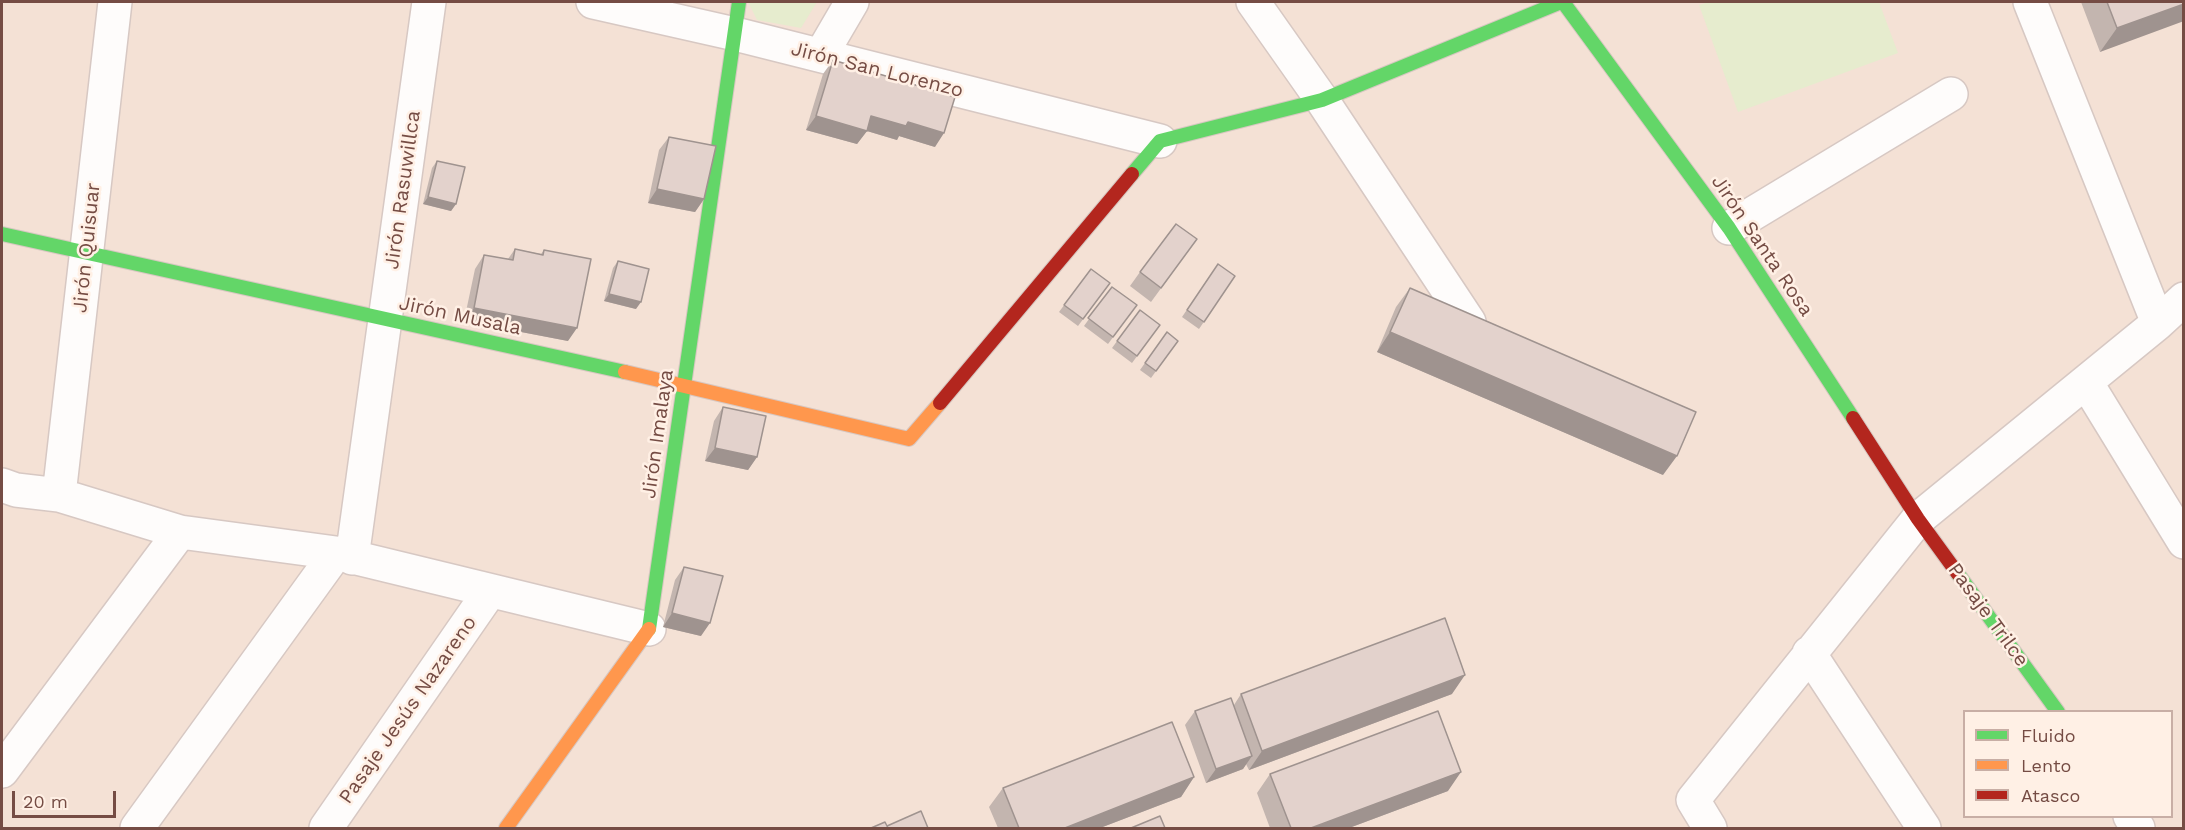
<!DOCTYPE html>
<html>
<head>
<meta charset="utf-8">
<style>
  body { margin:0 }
  #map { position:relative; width:2185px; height:830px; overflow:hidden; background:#f6ece5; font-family:"Work Sans",sans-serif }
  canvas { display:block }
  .frame { position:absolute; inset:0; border:3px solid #754c44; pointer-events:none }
  .legend { position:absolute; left:1963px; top:710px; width:210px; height:108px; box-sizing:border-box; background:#fff0e5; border:2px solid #c8aea5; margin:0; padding:8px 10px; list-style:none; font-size:18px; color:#754c44 }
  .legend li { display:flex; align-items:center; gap:12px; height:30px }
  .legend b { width:30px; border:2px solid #c8aea5 }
  .scale { position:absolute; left:12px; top:791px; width:104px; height:27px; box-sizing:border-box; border:3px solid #754c44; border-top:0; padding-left:8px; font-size:18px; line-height:21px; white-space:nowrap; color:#754c44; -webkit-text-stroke:4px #fff0e5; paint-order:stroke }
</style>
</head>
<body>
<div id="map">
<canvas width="2185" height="830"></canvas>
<div class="frame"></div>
<ul class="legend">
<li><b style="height:8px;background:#63d668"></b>Fluido</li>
<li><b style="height:8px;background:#ff974d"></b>Lento</li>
<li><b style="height:8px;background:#b3261e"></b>Atasco</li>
</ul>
<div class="scale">20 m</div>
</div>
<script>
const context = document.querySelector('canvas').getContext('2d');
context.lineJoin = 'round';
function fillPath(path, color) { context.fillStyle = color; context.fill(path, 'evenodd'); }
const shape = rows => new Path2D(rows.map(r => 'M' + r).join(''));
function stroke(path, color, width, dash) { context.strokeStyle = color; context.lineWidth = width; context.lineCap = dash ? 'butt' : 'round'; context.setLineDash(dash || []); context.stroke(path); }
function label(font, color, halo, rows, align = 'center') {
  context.font = font + ' "Work Sans",sans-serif'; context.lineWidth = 5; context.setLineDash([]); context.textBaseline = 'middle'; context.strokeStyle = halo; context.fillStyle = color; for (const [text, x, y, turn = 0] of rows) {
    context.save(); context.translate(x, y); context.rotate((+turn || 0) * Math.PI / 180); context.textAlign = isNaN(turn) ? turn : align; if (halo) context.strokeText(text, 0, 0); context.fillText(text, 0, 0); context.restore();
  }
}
fillPath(shape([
  [2,2,2183,2,2183,828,2,828],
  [1964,712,2172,712,2172,816,1964,816]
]), '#f4e1d5');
fillPath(shape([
  [748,2,817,2,801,28,757,20],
  [1709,2,1879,2,1898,53,1738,112,1699,5]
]), '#e6ecce');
const street = shape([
  [593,2,735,34,1160,141],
  [1253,2,1322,100,1469,322],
  [2030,2,2158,323],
  [821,55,852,2],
  [1729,228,1951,94],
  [2086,382,2184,542],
  [2,485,16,490,59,495,180,532,336,553,649,629],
  [59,495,115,2],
  [352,558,429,2],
  [1809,653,1924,828],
  [2,771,180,532],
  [2130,816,2138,828],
  [137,828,336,553],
  [326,828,490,591],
  [1710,828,1693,800,1918,519,2158,323,2184,299]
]);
const fast = shape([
  [1563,2,1729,228,1853,418],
  [1132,174,1160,141,1322,100,1561,2],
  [2,234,625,372],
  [1958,574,2058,712],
  [649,629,739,2]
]);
const slow = shape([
  [625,372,909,439,940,403],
  [506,828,649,629]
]);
const jam = shape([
  [940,403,1132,174],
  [1853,418,1918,519,1958,574]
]);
stroke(street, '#d7c8c3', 36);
stroke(fast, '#d7c7c1', 16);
stroke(slow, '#d7c7c1', 16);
stroke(jam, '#d7c7c1', 16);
stroke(street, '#fefcfb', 33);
stroke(fast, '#63d668', 14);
stroke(slow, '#ff974d', 14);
stroke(jam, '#b3261e', 14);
fillPath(shape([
  [2081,2,2184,2,2100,52],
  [833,60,935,147,899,136,897,140,867,131,857,144,806,130,823,74],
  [669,137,704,199,695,212,648,203,659,150],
  [437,161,456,204,451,211,423,204,432,168],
  [1197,239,1151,302,1130,286,1140,272],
  [515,249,541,254,544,250,568,341,464,321,475,269,484,255,508,259],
  [618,261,636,309,604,301,613,268],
  [1218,264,1235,276,1199,329,1182,317],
  [1091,269,1110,283,1078,326,1059,312],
  [1112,287,1137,305,1108,344,1084,326],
  [1410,288,1663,475,1377,352,1396,307],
  [1140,310,1160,325,1132,363,1112,348],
  [1167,332,1178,341,1151,378,1140,370],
  [723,407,757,457,748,470,705,461,714,421],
  [684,567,701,636,663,627,675,580],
  [1241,694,1452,694,1249,770,1246,764,1243,769,1206,783,1185,725,1195,711,1234,705],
  [1270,774,1448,791,1349,828,1270,828,1257,793],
  [1194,777,1181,797,1100,828,998,828,989,807,1003,788]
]), '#c3b5af');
fillPath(shape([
  [2184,4,2184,21,2100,52,2117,28],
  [816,116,871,116,908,122,944,133,935,147,899,136,897,140,867,131,857,144,806,130],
  [657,189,704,199,695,212,648,203],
  [428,197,456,204,451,211,423,204],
  [609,294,641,302,636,309,604,301],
  [474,308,577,328,568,341,464,321],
  [1390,332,1677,456,1663,475,1377,352],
  [715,448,757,457,748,470,705,461],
  [672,613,710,623,701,636,663,627],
  [1465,675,1452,694,1249,770,1262,751],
  [1252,756,1243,769,1206,783,1216,769],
  [1461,772,1448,791,1349,828,1311,828],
  [1194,777,1181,797,1100,828,1065,828]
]), '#9f938f');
const building = shape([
  [2107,2,2184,2,2184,4,2117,28,2107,2],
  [833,60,955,97,944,133,908,122,906,126,871,116,867,131,816,116,833,60],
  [669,137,716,146,704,199,657,189,669,137],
  [437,161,465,167,456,204,428,197,437,161],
  [1176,224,1197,239,1161,288,1140,272,1176,224],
  [515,249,543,255,544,250,591,259,577,328,474,308,484,255,513,260,515,249],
  [618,261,649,269,641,302,609,294,618,261],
  [1218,264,1235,276,1204,322,1187,310,1218,264],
  [1091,269,1110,283,1083,319,1064,305,1091,269],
  [1112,287,1137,305,1113,337,1088,318,1112,287],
  [1410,288,1696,412,1677,456,1390,332,1410,288],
  [1140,310,1160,325,1137,356,1117,341,1140,310],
  [1167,332,1178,341,1156,371,1145,363,1167,332],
  [723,407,766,416,757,457,715,448,723,407],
  [684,567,723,576,710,623,672,613,684,567],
  [1445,618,1465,675,1262,751,1241,694,1445,618],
  [1231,698,1252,756,1216,769,1195,711,1231,698],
  [1438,711,1461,772,1311,828,1291,828,1270,774,1438,711],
  [1172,722,1194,777,1065,828,1019,828,1003,788,1172,722],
  [921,811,928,828,888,828,887,826,921,811],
  [1160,816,1165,828,1131,828,1160,816],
  [885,822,888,828,871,828,885,822]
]);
fillPath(building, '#e3d2cc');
stroke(building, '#9f938f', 1.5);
label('20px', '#754c44', '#fff0e5', [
  ["Jirón San Lorenzo",877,70,14],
  ["Jirón Rasuwillca",403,190,-82],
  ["Jirón Santa Rosa",1762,246,56],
  ["Jirón Quisuar",87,248,-84],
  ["Jirón Musala",460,316,12],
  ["Jirón Imalaya",658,434,-82],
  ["Pasaje Trilce",1988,615,54],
  ["Pasaje Jesús Nazareno",408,710,-55]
]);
</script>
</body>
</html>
